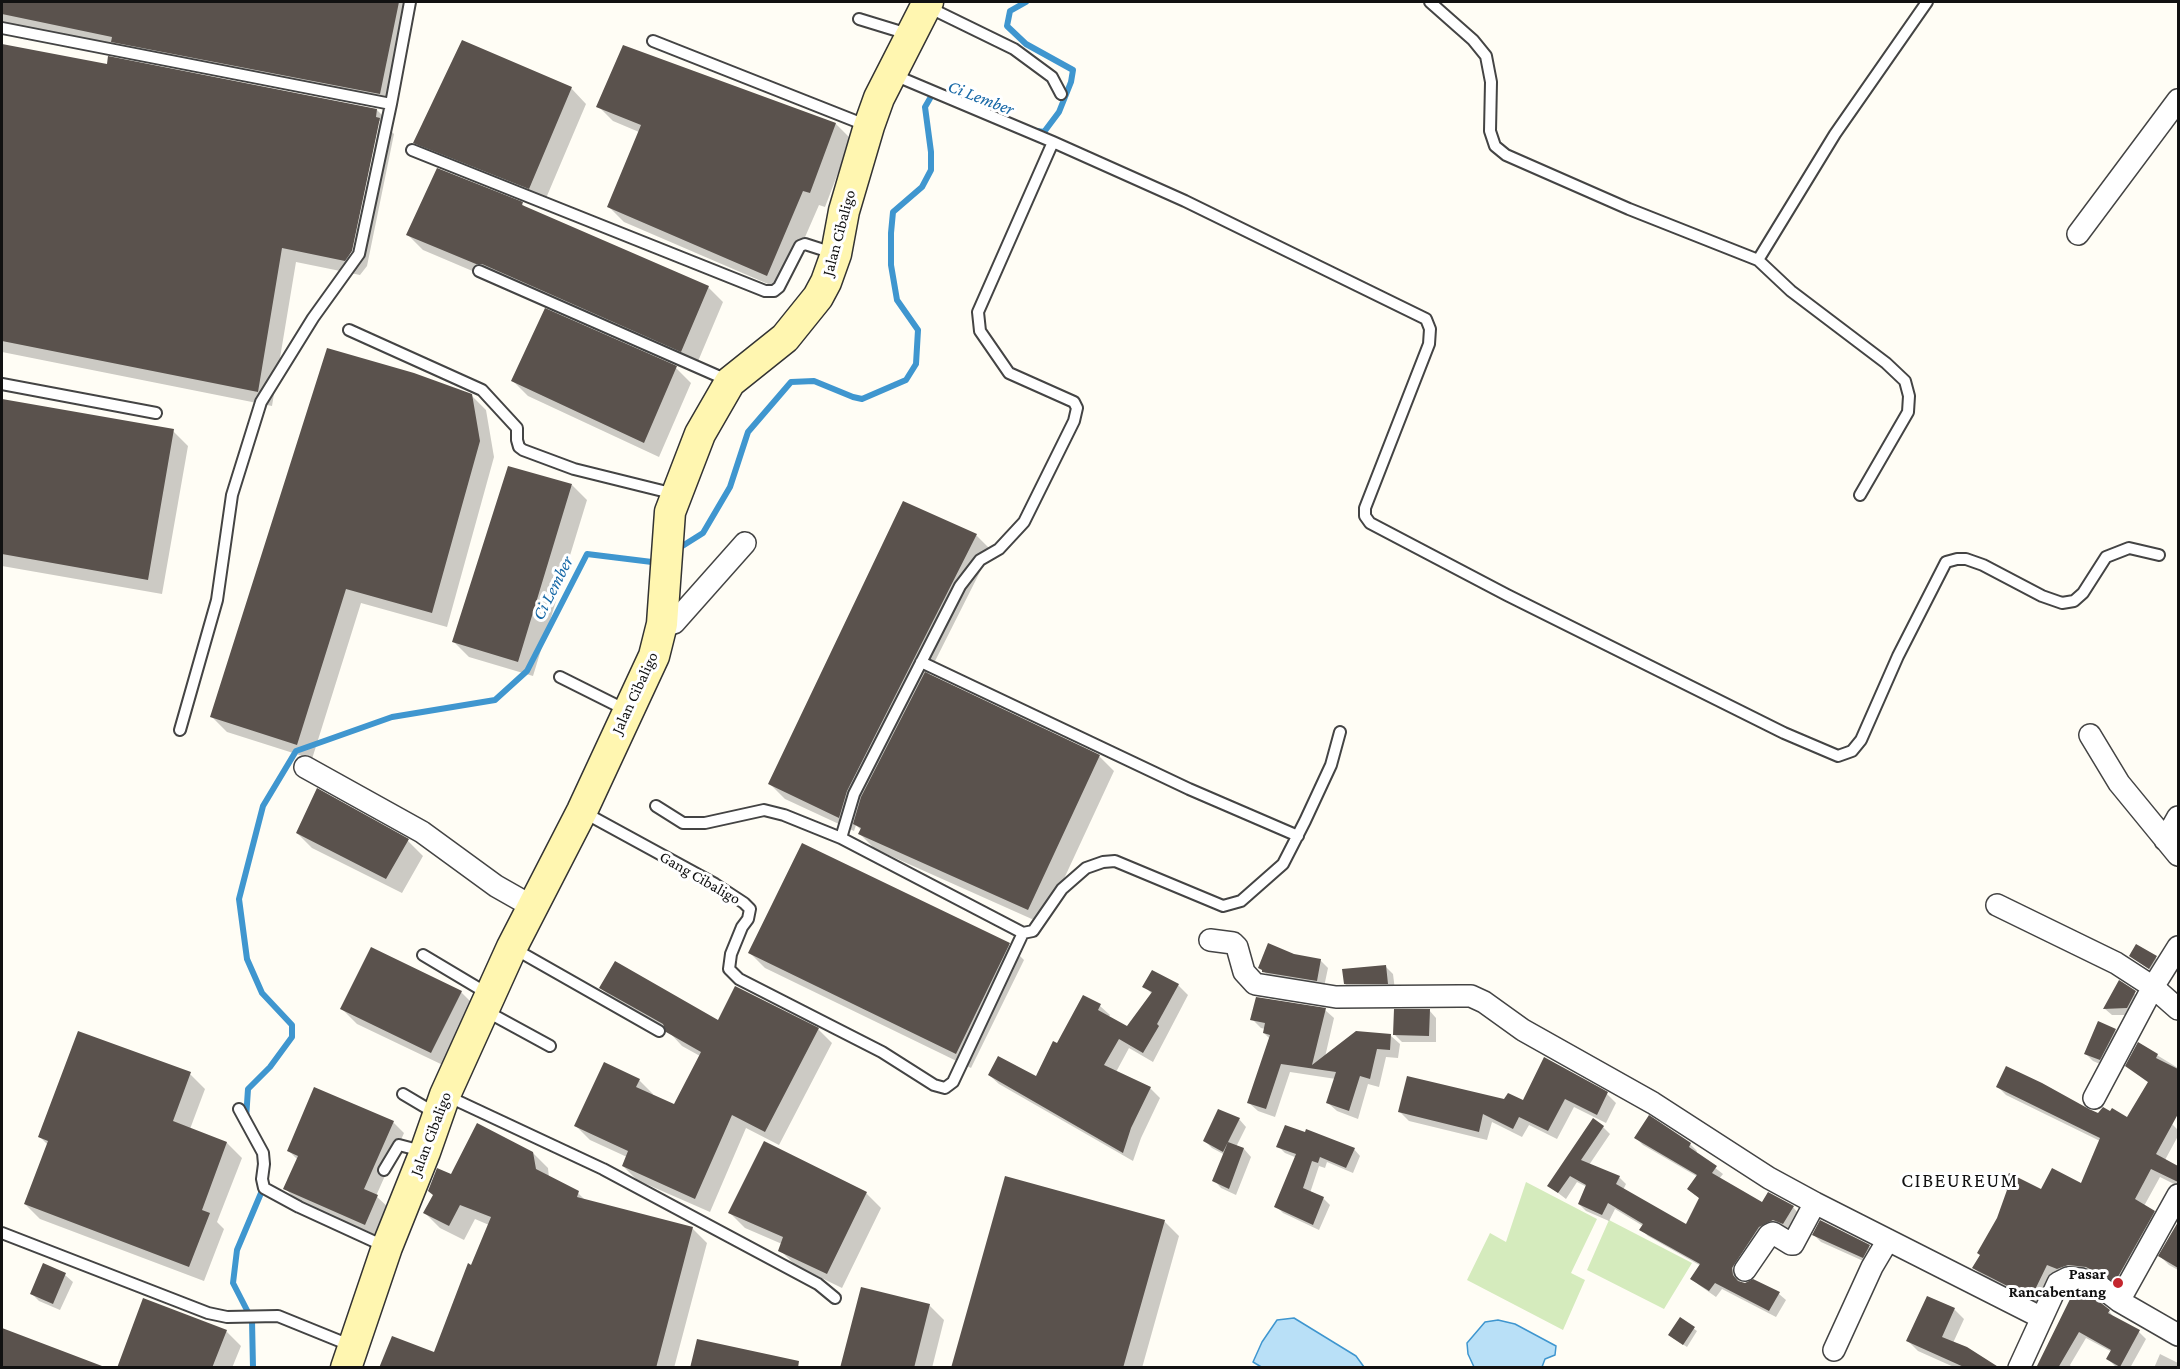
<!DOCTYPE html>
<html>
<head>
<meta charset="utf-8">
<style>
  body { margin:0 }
  #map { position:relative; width:2180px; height:1369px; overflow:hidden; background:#fffdf5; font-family:"Crimson Pro",serif }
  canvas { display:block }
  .frame { position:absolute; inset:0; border:3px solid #111; pointer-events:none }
</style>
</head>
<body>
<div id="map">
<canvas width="2180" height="1369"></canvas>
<div class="frame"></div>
</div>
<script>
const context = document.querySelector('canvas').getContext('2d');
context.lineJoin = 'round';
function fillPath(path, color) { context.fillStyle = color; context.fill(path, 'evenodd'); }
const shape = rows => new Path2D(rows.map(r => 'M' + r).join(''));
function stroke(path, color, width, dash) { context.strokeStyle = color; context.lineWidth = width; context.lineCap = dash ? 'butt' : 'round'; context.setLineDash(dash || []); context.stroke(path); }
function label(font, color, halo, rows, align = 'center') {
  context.font = font + ' "Crimson Pro",serif'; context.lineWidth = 6; context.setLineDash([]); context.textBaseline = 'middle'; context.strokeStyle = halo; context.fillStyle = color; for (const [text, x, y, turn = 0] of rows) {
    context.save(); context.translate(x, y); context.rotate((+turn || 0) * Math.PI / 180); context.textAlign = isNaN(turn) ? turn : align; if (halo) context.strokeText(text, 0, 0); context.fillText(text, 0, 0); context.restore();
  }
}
fillPath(shape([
  [1526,1182,1597,1219,1571,1273,1585,1280,1563,1330,1467,1280,1490,1233,1506,1242],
  [1609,1220,1692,1263,1664,1309,1587,1270]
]), '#d5ebbd');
const water = shape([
  [1294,1318,1356,1356,1364,1367,1263,1368,1253,1362,1262,1342,1277,1320,1294,1318],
  [1498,1320,1515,1324,1556,1346,1555,1355,1545,1359,1542,1367,1474,1367,1468,1354,1467,1343,1485,1322,1498,1320]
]);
fillPath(water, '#b9e0f7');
stroke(water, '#3f96cf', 1.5);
fillPath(shape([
  [2,2,417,2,395,108,2,26],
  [462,42,571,88,586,104,544,203,430,157,415,142],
  [2,45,108,66,377,110,392,125,391,131,394,134,367,266,360,275,296,262,272,406,2,352],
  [377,121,380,121,352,259,349,258],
  [598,106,836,124,851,139,825,207,819,205,782,290,624,222,609,207,639,132,613,121],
  [522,204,527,209,708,287,723,302,696,366,423,250,408,235],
  [676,368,691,383,659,457,528,396,513,381],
  [471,395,486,410,494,457,447,627,361,603,312,759,227,732,212,717],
  [2,401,173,431,188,446,162,594,2,566],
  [572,485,587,500,533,676,469,657,454,642],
  [976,535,991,550,928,675,1099,756,1114,771,1043,924,875,849,860,834,862,831,856,825,854,831,785,799,770,784],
  [318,790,408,841,423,856,402,893,312,848,297,833],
  [1009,945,1024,960,971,1068,765,968,750,953],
  [2136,946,2156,958,2163,965,2157,975,2130,956],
  [1294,955,1320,960,1328,968,1324,987,1271,979,1260,967],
  [1386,967,1393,974,1395,990,1352,991,1345,984],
  [2119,982,2143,1000,2135,1015,2112,1015,2105,1009],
  [1178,985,1188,995,1153,1062,1129,1048,1116,1072,1150,1088,1160,1098,1141,1138,1133,1161,999,1084,989,1075,1036,1078,1057,1045,1100,1006,1110,1015,1108,1018,1127,1028,1152,994,1144,986],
  [601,988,718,1022,818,1029,832,1043,779,1145,746,1128,710,1212,637,1180,623,1166,627,1157,590,1140,576,1126,639,1080,653,1094,652,1096,675,1106,700,1056,682,1046,670,1033,615,1002],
  [461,992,476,1007,447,1067,357,1024,342,1009],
  [1325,1010,1334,1018,1325,1057,1391,1036,1400,1044,1398,1058,1386,1057,1379,1087,1368,1084,1358,1119,1337,1111,1328,1103,1336,1079,1290,1072,1275,1117,1258,1111,1249,1103,1270,1039,1264,1033,1265,1029,1261,1028,1252,1019],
  [1429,1010,1436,1018,1436,1042,1402,1042,1395,1035],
  [2098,1023,2115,1030,2122,1038,2107,1067,2093,1061,2086,1054],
  [2139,1044,2178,1068,2178,1100,2154,1087,2127,1066],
  [1545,1059,1607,1094,1616,1103,1606,1123,1574,1107,1557,1139,1529,1125,1522,1137,1492,1122,1487,1140,1409,1121,1400,1112,1505,1101,1524,1102],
  [190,1074,205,1089,190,1129,227,1143,242,1158,217,1222,224,1229,204,1281,40,1219,25,1204,48,1145,40,1137],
  [1998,1087,2099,1115,2172,1124,2178,1130,2178,1136,2165,1160,2178,1167,2178,1186,2160,1177,2144,1206,2154,1212,2162,1220,2124,1289,2096,1275,2067,1277,2056,1272,2040,1305,1983,1277,1974,1268,1998,1219,2008,1192,2004,1187,2042,1191,2082,1185,2100,1141,2006,1095],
  [1239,1119,1246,1127,1236,1147,1244,1149,1251,1157,1236,1195,1221,1188,1214,1180,1225,1155,1212,1148,1205,1141],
  [393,1122,404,1133,376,1196,389,1208,376,1235,296,1200,285,1188,298,1160,289,1151],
  [1603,1127,1610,1134,1589,1165,1619,1177,1626,1184,1623,1190,1687,1226,1700,1199,1689,1189,1698,1177,1643,1145,1636,1138,1690,1144,1697,1151,1696,1153,1723,1174,1719,1179,1762,1204,1793,1207,1799,1214,1790,1230,1781,1226,1739,1276,1740,1283,1745,1284,1753,1281,1779,1294,1786,1300,1776,1317,1722,1289,1716,1297,1699,1285,1692,1279,1701,1266,1648,1236,1641,1229,1643,1226,1615,1209,1609,1221,1586,1211,1579,1204,1587,1187,1577,1182,1566,1199,1549,1186],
  [764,1143,866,1193,881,1208,842,1288,795,1265,780,1250,782,1244,745,1228,730,1213],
  [1278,1146,1354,1149,1360,1156,1353,1173,1327,1162,1325,1168,1319,1166,1310,1193,1323,1198,1330,1205,1319,1230,1283,1213,1276,1206,1297,1158,1285,1153],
  [533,1153,548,1168,549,1178,578,1193,586,1201,692,1228,707,1243,674,1368,381,1368,435,1354,489,1225,475,1219,464,1240,440,1228,425,1213,451,1176],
  [1164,1221,1179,1236,1142,1368,953,1368],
  [2178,1223,2178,1270,2169,1265,2160,1256],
  [1814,1235,1869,1246,1876,1254,1870,1264,1821,1242],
  [44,1265,65,1275,73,1282,60,1310,39,1301,31,1293],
  [1928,1298,1954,1309,1964,1319,1953,1343,1997,1368,1956,1368,1918,1351,1908,1341],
  [929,1305,944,1320,932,1368,842,1368],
  [2109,1311,2115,1319,2139,1332,2146,1339,2130,1368,2115,1366,2108,1359,2112,1352,2086,1338,2070,1365,2072,1368,2037,1368,2059,1328],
  [1680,1319,1697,1331,1687,1347,1673,1338],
  [2,1330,102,1368,2,1368],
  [226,1331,241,1346,232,1368,118,1368],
  [2160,1354,2178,1363,2178,1368,2154,1368]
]), '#0003');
stroke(shape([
  [1026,2,1010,11,1007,26,1026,44,1073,70,1071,82,1059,112,1044,132,1037,131],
  [676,550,703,533,730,487,748,432,791,382,814,381,853,397,862,399,906,380,916,364,918,330,897,300,891,265,891,233,893,212,922,187,931,170,931,152,925,107,932,95,937,97],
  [246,1119,248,1089,270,1067,292,1037,292,1025,262,993,247,959,239,899,263,806,296,751,392,717,495,700,527,671,587,554,652,562,659,559],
  [253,1368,252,1320,233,1283,237,1250,264,1186]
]), '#3f96cf', 6);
fillPath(shape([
  [2,2,399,2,380,94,111,42,112,37,2,14],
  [462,40,572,87,529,189,413,143],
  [2,44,107,64,108,56,377,109,376,117,380,118,352,251,345,261,282,248,258,392,2,341],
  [623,45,836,123,810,193,803,191,767,276,607,207,641,125,596,107],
  [437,168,523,202,522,205,709,286,681,352,482,264,476,264,406,235],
  [545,308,677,366,644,443,511,381],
  [327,348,414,373,472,394,480,441,432,613,346,589,297,745,210,717],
  [2,399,174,429,148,580,2,554],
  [508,466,572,484,518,662,452,642],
  [903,501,977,534,847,791,839,818,768,784],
  [925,672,1100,755,1028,910,858,834,861,828,853,824,861,797],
  [317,788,409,839,386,879,296,833],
  [802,843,1010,943,956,1054,748,953],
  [1268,943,1294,954,1321,959,1317,981,1262,972,1262,970,1258,968],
  [2136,944,2157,956,2149,969,2129,956],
  [371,947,462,991,431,1053,340,1009],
  [615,961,718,1020,735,986,819,1028,765,1132,732,1115,695,1199,622,1166,628,1151,574,1126,604,1062,640,1079,636,1087,674,1104,701,1052,666,1032,663,1024,599,988],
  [1386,965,1388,984,1344,984,1342,969],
  [1152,970,1179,984,1157,1024,1159,1026,1143,1053,1119,1039,1104,1065,1151,1087,1131,1128,1123,1153,988,1075,998,1056,1036,1076,1053,1041,1057,1043,1083,995,1101,1004,1098,1010,1127,1026,1152,992,1142,987],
  [2119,980,2136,991,2127,1008,2103,1009],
  [1256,997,1326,1008,1312,1065,1356,1031,1391,1034,1390,1050,1377,1049,1370,1079,1360,1076,1349,1111,1326,1103,1336,1072,1281,1064,1266,1109,1247,1103,1270,1035,1263,1033,1265,1023,1250,1020],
  [1394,1009,1430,1009,1429,1036,1393,1035],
  [2098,1021,2116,1029,2100,1060,2084,1054],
  [78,1031,191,1072,173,1121,227,1142,202,1210,210,1213,189,1267,24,1204,48,1141,38,1137],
  [2138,1042,2158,1054,2156,1058,2178,1069,2178,1114,2156,1154,2178,1166,2178,1182,2151,1169,2135,1199,2155,1211,2115,1282,2086,1267,2068,1265,2057,1269,2047,1265,2031,1298,1972,1268,1980,1255,1977,1253,1997,1218,2007,1190,2002,1188,2009,1173,2041,1189,2052,1168,2081,1183,2100,1138,1996,1087,2006,1066,2042,1083,2089,1109,2098,1113,2103,1107,2110,1111,2112,1108,2127,1117,2148,1082,2125,1066],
  [1544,1057,1608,1092,1597,1115,1565,1099,1548,1131,1519,1117,1513,1129,1483,1114,1479,1132,1398,1112,1407,1076,1504,1099,1508,1093,1523,1100],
  [314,1087,394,1121,364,1189,378,1195,365,1225,283,1189,298,1156,287,1151],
  [1218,1109,1240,1118,1223,1152,1203,1141],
  [1649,1115,1691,1143,1689,1147,1717,1166,1712,1173,1762,1202,1768,1192,1794,1206,1783,1224,1773,1220,1759,1227,1732,1268,1733,1275,1738,1281,1745,1283,1753,1279,1780,1292,1769,1311,1715,1283,1709,1291,1690,1279,1700,1264,1639,1230,1643,1224,1608,1203,1602,1215,1578,1204,1586,1185,1570,1176,1558,1193,1547,1186,1593,1118,1604,1126,1581,1160,1620,1176,1616,1184,1686,1224,1699,1198,1687,1189,1697,1175,1634,1138],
  [477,1123,533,1152,536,1169,579,1191,577,1197,693,1227,656,1368,379,1368,392,1336,434,1352,468,1263,471,1265,491,1217,460,1205,449,1226,423,1213,433,1195,428,1191,437,1168,451,1174],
  [1285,1125,1305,1132,1306,1129,1355,1148,1346,1168,1320,1157,1318,1163,1312,1161,1303,1188,1324,1197,1313,1225,1274,1207,1296,1154,1276,1147],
  [764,1141,867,1192,827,1274,778,1251,783,1237,728,1213],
  [1228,1142,1244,1148,1229,1189,1212,1181],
  [1005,1176,1165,1220,1123,1368,951,1368],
  [1820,1220,1870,1245,1863,1258,1812,1235],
  [2178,1222,2178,1268,2158,1256],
  [43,1263,66,1273,53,1304,30,1294],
  [861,1287,930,1304,914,1368,840,1368],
  [2074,1291,2096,1299,2110,1310,2108,1313,2140,1330,2120,1367,2106,1359,2111,1350,2079,1332,2058,1368,2036,1368],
  [1927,1296,1955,1308,1942,1337,1967,1347,2000,1368,1966,1368,1906,1341],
  [143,1298,227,1330,212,1368,117,1368],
  [1680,1317,1695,1327,1683,1345,1668,1335],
  [2,1328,102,1366,102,1368,2,1368],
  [697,1339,799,1361,798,1368,690,1368]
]), '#5a524d');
const lane = shape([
  [1430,2,1473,40,1486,56,1491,82,1490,131,1495,146,1506,155,1629,209,1758,260,1791,291,1886,363,1905,381,1909,396,1908,412,1860,495],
  [928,7,1014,49,1052,77,1061,94],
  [859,19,908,34],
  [2,28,391,104],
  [653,41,868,126],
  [894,75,1053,142,1185,201,1426,319,1430,329,1429,344,1365,508,1365,516,1370,523,1507,595,1784,733,1838,756,1852,751,1861,740,1898,656,1946,562,1957,559,1966,559,1983,565,2042,596,2062,603,2074,601,2083,593,2106,557,2129,548,2159,555],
  [412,150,765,291,774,291,779,287,800,246,805,244,833,253],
  [1758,260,1835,134,1927,2],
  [479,271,727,380],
  [349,330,482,390,517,428,517,440,519,447,523,450,574,469,675,494],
  [2,384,156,413],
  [921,662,1189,789,1298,836],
  [560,677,628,711],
  [180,730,217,600,232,495,261,402,313,318,359,254,391,104,410,2],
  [656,806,683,823,705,823,764,810,784,815,841,838,1023,933,1033,931,1062,889,1086,868,1103,862,1115,861,1223,906,1241,901,1283,864,1305,821,1331,765,1340,732],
  [585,813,715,884,744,903,750,909,748,919,742,927,731,954,729,969,739,979,882,1052,934,1085,945,1088,953,1082,1023,933],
  [841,838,854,794,960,586,980,560,999,549,1024,522,1074,421,1077,408,1074,402,1009,373,980,331,978,312,1053,142],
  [513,948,659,1031],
  [423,955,490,995],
  [484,1010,550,1046],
  [403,1094,435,1113],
  [447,1096,603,1169,818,1284,835,1298],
  [239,1109,263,1153,264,1164,262,1179,264,1188,299,1207,384,1246],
  [384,1170,399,1145,422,1151],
  [2,1233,208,1313,227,1317,278,1316,352,1346]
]);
const street = shape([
  [2078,234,2178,100],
  [662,624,674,623,745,543],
  [2090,735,2119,783,2178,855],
  [305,767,422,832,496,886,533,907],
  [2165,840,2178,817],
  [1997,905,2116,963,2153,987,2178,1009],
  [1210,940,1233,943,1237,947,1244,972,1255,984,1336,997,1459,996,1471,996,1484,1002,1523,1030,1653,1103,1769,1178,1815,1203,2042,1318],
  [2094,1098,2153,987,2178,947],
  [1745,1270,1769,1235,1773,1233,1791,1244,1793,1244,1815,1203],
  [2119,1301,2178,1195],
  [1834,1350,1872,1267,1888,1240],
  [2019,1368,2058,1283,2068,1278,2081,1279,2102,1288,2119,1301,2178,1335]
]);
const secondary = shape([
  [346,1368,387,1247,425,1152,445,1095,512,947,582,811,654,656,662,624,670,512,700,434,730,382,785,338,818,297,826,282,836,254,844,211,869,126,879,98,928,2]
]);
stroke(lane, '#444', 14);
stroke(street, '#444', 24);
stroke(secondary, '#333', 33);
stroke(lane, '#fff', 10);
stroke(street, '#fff', 21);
stroke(secondary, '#fff6b0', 30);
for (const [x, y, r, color] of [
  [2118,1283,6,"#c4262e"]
]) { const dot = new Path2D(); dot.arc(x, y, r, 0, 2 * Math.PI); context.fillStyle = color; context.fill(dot); stroke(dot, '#fff', 2); }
label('16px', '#111', '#fff', [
  ["Jalan Cibaligo",839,233,-75],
  ["Jalan Cibaligo",635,693,-65],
  ["Gang Cibaligo",700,878,30],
  ["Jalan Cibaligo",431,1134,-69]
]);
label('bold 16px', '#111', '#fff', [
  ["Pasar",2106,1274],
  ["Rancabentang",2106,1292]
], 'right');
label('italic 18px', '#1768a6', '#fff', [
  ["Ci Lember",981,98,21],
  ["Ci Lember",553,588,-63]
]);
context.letterSpacing = '1.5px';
label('20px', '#111', '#fff', [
  ["CIBEUREUM",1960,1181]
]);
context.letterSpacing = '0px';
</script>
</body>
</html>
